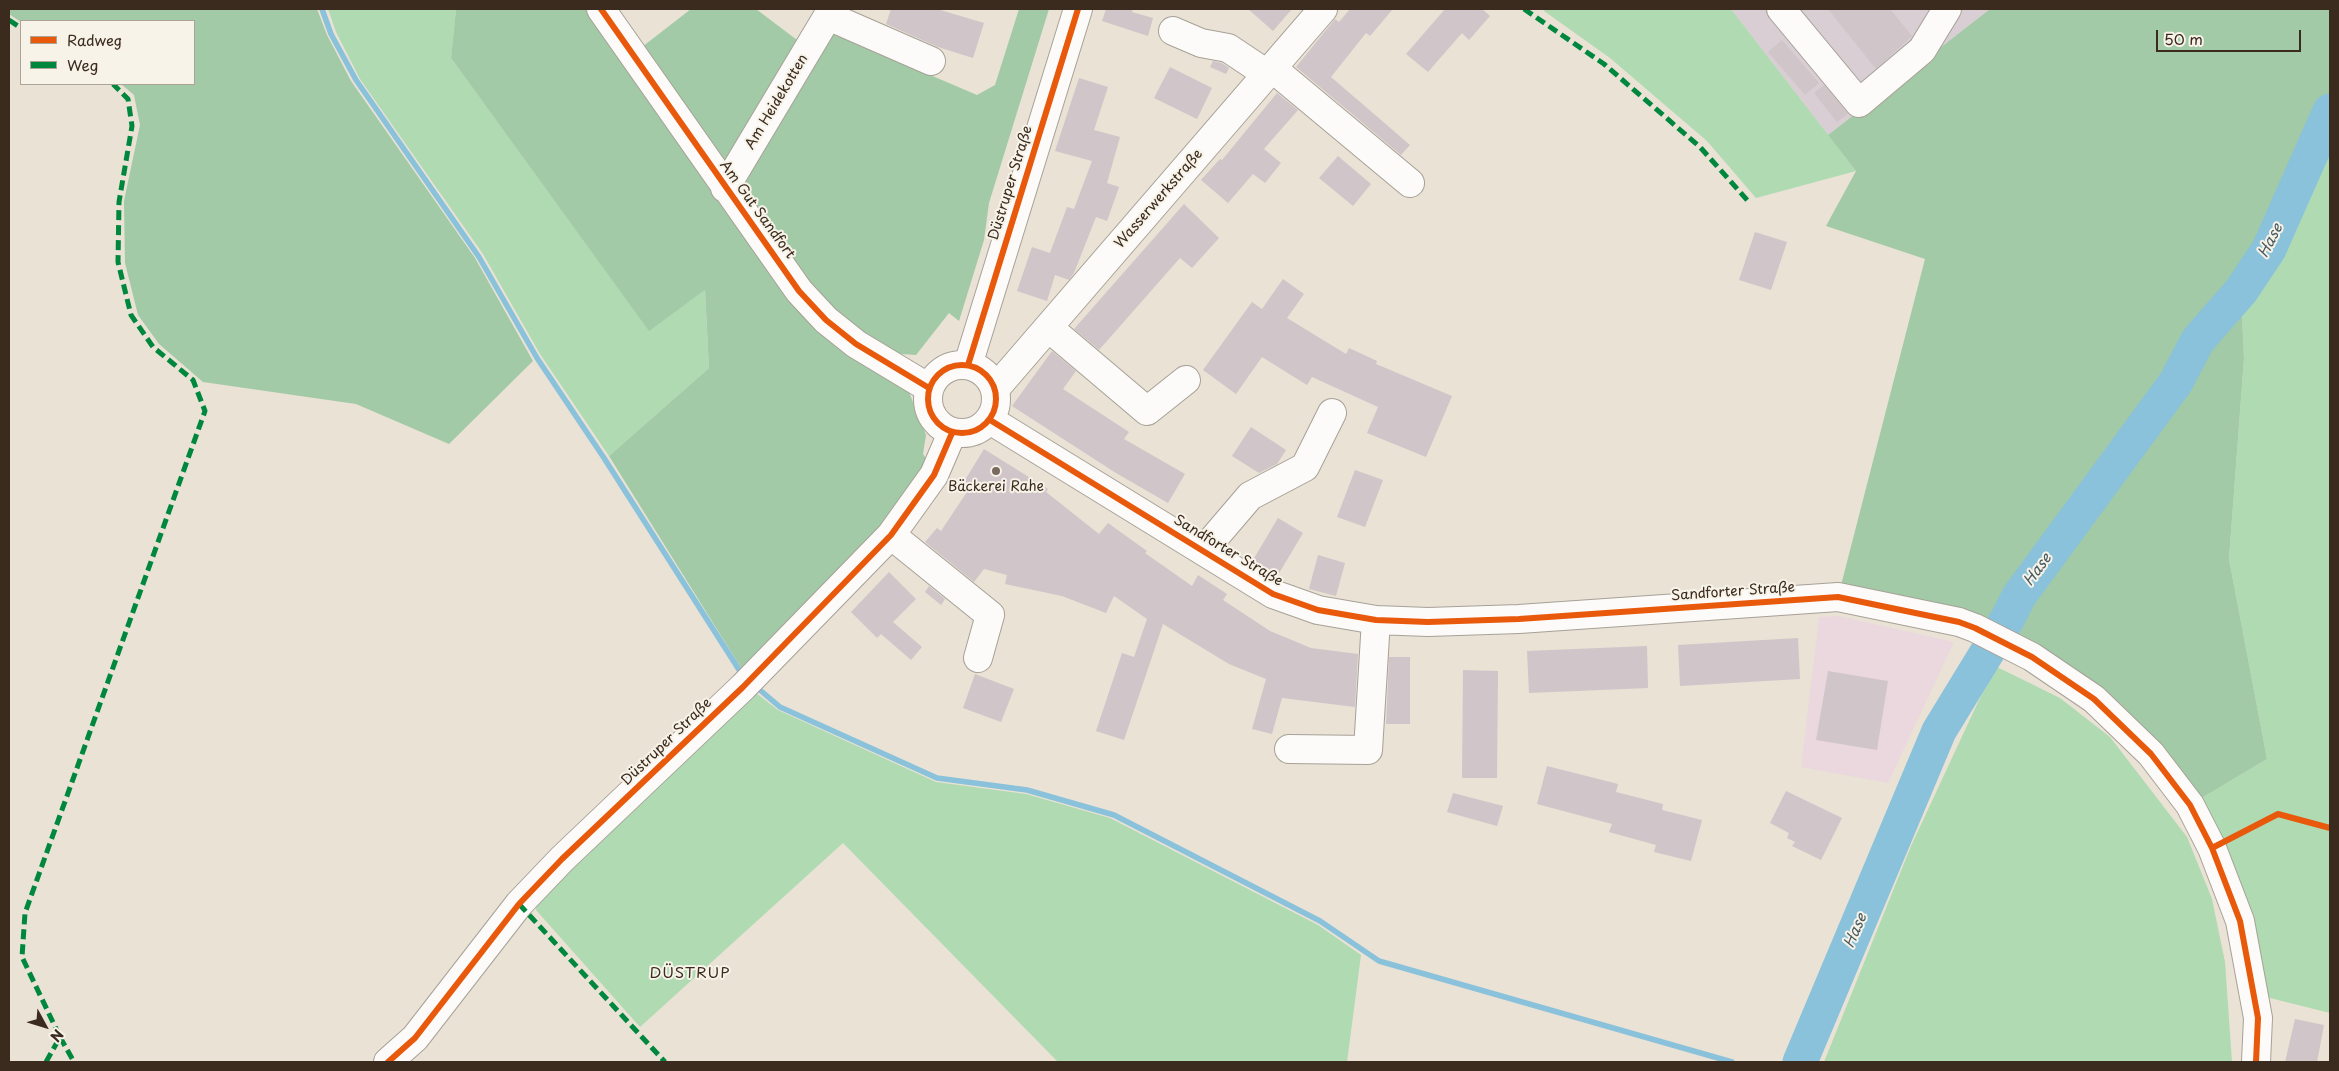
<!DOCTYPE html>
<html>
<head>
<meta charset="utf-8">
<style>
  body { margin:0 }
  #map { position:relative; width:2339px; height:1071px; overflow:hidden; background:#e9e2d5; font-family:"Playpen Sans",sans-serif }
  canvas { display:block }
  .frame { position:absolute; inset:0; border:10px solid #3b2a1e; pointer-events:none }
  .legend { position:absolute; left:20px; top:20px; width:175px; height:65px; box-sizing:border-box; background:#f7f3e8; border:1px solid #aca397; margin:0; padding:6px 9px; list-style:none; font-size:15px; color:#3b2a1e }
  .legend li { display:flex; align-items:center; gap:10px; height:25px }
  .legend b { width:25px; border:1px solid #aca397 }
  .north { position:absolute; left:20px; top:1001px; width:50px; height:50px; -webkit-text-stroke:4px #f7f3e8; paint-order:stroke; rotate:129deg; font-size:14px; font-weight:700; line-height:20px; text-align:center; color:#3b2a1e }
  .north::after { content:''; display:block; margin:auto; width:18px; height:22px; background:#3b2a1e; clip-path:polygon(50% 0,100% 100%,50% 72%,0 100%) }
  .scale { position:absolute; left:2156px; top:30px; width:145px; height:22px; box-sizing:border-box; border:2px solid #3b2a1e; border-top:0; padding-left:6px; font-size:15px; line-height:18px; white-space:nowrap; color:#3b2a1e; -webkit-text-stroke:4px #f7f3e8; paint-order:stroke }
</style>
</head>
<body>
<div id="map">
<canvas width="2339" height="1071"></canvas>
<div class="frame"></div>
<ul class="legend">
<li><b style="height:6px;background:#e8590c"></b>Radweg</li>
<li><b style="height:6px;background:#00873e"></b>Weg</li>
</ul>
<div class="north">N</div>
<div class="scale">50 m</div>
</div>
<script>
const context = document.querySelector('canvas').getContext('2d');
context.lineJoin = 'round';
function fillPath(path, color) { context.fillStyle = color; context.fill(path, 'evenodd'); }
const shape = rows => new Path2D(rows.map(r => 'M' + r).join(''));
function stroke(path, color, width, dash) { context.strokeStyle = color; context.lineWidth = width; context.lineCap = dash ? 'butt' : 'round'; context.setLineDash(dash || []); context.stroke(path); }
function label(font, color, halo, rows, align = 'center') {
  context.font = font + ' "Playpen Sans",sans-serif'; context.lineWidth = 4; context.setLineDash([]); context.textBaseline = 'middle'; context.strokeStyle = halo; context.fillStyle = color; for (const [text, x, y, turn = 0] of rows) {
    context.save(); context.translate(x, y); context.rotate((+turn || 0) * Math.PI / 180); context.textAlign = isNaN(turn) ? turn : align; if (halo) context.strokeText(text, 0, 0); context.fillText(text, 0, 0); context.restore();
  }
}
fillPath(shape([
  [1838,616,1954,642,1888,783,1801,767,1819,617]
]), '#ebd8df');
fillPath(shape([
  [1731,9,1990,9,1828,135]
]), '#d9ced4');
fillPath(shape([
  [328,9,456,9,451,58,649,330,705,290,709,368,609,456,540,354,483,254,360,79,336,32],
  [1545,9,1731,9,1856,171,1756,198,1707,141,1610,58,1544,11],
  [2330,111,2330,1013,2254,994,2190,805,2267,759,2229,559,2244,358,2241,291,2269,249],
  [1997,667,2060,698,2110,737,2187,837,2212,899,2225,962,2232,1062,1824,1062,1911,846,1979,700],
  [752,690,778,710,936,782,1026,794,1110,818,1318,925,1361,955,1347,1062,1058,1062,843,843,640,1027,536,910,537,901]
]), '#afdab2');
fillPath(shape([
  [9,9,317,9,327,35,351,81,475,258,533,361,449,444,356,404,203,382,159,344,138,315,125,263,124,201,140,125,134,95,121,84,194,84,194,21,21,22,9,14],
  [456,9,601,9,633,54,691,9,756,9,801,43,834,34,977,95,995,85,1019,9,1049,9,989,203,984,240,959,321,949,313,916,355,901,354,889,348,909,392,926,435,923,454,929,463,883,530,743,671,609,456,709,368,705,290,649,331,451,58],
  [1990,9,2330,9,2330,111,2269,249,2241,291,2244,358,2229,559,2267,759,2190,805,2032,657,1838,597,1925,259,1826,226,1856,171,1828,135]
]), '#a2caa6');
stroke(shape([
  [322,9,331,34,356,80,479,257,537,358,604,458,743,676],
  [754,685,780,707,937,778,1027,790,1114,815,1320,921,1379,961,1732,1062]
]), '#8ac1db', 5.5);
stroke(shape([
  [1800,1062,1939,731,2008,618,2019,596,2176,382,2198,340,2241,291,2269,249,2330,111]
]), '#8ac1db', 35);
fillPath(shape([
  [891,9,937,9,984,23,973,58,938,47,886,24],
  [1106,9,1133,9,1132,12,1153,18,1148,36,1102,21],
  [1248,9,1292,9,1273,31],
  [1350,9,1393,9,1370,36,1366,33,1331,77,1410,145,1401,155,1296,67,1335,19,1339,22],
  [1445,9,1482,9,1490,16,1469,40,1462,33,1428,72,1406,54],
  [1828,9,1890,9,1912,36,1876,69],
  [1782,40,1819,83,1805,95,1768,52],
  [1213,61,1222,63,1229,68,1226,74,1210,67],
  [1170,67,1212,88,1197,119,1154,98],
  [1079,78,1108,87,1094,130,1120,137,1107,183,1119,187,1107,221,1096,217,1074,273,1069,280,1055,275,1047,301,1017,291,1032,247,1050,253,1067,207,1074,209,1092,161,1055,151],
  [1824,85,1848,114,1837,122,1814,93],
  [1277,93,1298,110,1264,149,1281,163,1265,183,1253,174,1228,203,1201,180,1220,159,1222,160],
  [1338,156,1371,184,1353,206,1319,178],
  [1184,204,1219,238,1192,268,1180,258,1099,350,1074,329],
  [1755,232,1787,242,1771,290,1739,280],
  [1283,279,1304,294,1287,318,1346,354,1349,348,1377,361,1376,364,1452,396,1426,457,1367,433,1378,407,1312,377,1307,385,1262,357,1236,394,1203,370,1252,302,1262,309],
  [1052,351,1076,371,1063,389,1129,432,1124,439,1185,474,1168,503,1116,473,1012,406],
  [1251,427,1286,450,1277,464,1259,473,1232,456],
  [984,449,1048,489,1046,492,1099,534,1108,523,1147,551,1145,553,1192,586,1198,575,1227,594,1223,600,1270,631,1311,648,1358,654,1355,707,1282,698,1272,734,1252,729,1266,679,1229,664,1163,624,1124,740,1096,731,1122,653,1134,657,1147,619,1114,596,1106,613,1062,596,1005,584,1007,575,984,569,974,582,925,542,937,528,941,531,969,489,962,485],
  [1355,470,1383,480,1365,527,1337,517],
  [1278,518,1303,533,1278,575,1253,560],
  [1318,555,1345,563,1336,596,1309,589],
  [889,572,916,599,893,622,922,647,911,660,881,634,877,638,851,612],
  [929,586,945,599,941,605,925,592],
  [1798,638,1800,679,1680,686,1678,645],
  [1647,646,1648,688,1529,693,1527,651],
  [1389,657,1410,657,1410,724,1386,724],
  [1463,670,1498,671,1497,778,1462,778],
  [1828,671,1888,681,1877,750,1816,740],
  [975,674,1014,689,1001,722,963,708],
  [1547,766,1618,784,1616,792,1663,804,1662,810,1702,820,1691,861,1654,852,1656,845,1609,832,1612,824,1537,804],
  [1786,791,1842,818,1821,860,1792,846,1795,842,1787,838,1789,833,1770,823],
  [1453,793,1503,806,1497,826,1447,812],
  [2295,1019,2324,1025,2317,1062,2285,1062]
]), '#d0c5c8');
const minor = shape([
  [601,9,799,291,826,320,856,344,929,388],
  [1781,9,1859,103,1922,50,1947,9],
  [828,16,931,61],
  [1173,31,1201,43,1228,48,1267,74],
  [1272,68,1410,183],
  [725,188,832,9],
  [1049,328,1147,411,1186,380],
  '928 399a34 34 0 1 1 68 0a34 34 0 1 1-68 0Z',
  [968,365,1078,9],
  [995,389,1323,9],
  [990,420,1273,594,1318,610,1376,620,1428,622,1519,619,1838,597,1959,622,1975,628,2032,657,2094,699,2151,754,2190,805,2212,848,2240,921,2258,1018,2256,1062],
  [891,535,990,615,978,658],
  [1203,551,1250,496,1305,467,1332,413],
  [1289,749,1368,750,1376,620],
  [388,1062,415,1038,519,904,562,859,743,687,891,535,934,475,952,433]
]);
stroke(minor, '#a7a197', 30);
stroke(minor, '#fcfbf9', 28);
stroke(shape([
  [1524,9,1604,64,1700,147,1748,201],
  [9,20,21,28],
  [519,904,665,1062],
  [60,1037,74,1062],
  [46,1062,60,1037,22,957,25,913,205,411,193,380,153,347,131,315,118,262,119,202,132,126,128,99,113,84]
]), '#00873e', 5, [10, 5]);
stroke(shape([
  [601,9,799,291,826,320,856,344,929,388],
  '928 399a34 34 0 1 1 68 0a34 34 0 1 1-68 0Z',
  [968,365,1078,9],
  [990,420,1273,594,1318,610,1376,620,1428,622,1519,619,1838,597,1959,622,1975,628,2032,657,2094,699,2151,754,2190,805,2212,848,2240,921,2258,1018,2256,1062],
  [2212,848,2278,814,2330,828],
  [388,1062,415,1038,519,904,562,859,743,687,891,535,934,475,952,433]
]), '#e8590c', 6);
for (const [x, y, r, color] of [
  [996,471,5,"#786a5e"]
]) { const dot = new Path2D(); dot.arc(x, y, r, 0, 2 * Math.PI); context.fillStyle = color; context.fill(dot); stroke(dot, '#f7f3e8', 2); }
label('14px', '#3b2a1e', '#f7f3e8', [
  ["Am Heidekotten",777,102,-59],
  ["Düstruper Straße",1011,183,-73],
  ["Wasserwerkstraße",1159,199,-49],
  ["Am Gut Sandfort",757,210,54],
  ["Sandforter Straße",1228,551,31],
  ["Sandforter Straße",1733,592,-4],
  ["Düstruper Straße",667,742,-44]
]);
label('14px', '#3b2a1e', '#f7f3e8', [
  ["Bäckerei Rahe",996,487]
]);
label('italic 15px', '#485a61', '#f7f3e8', [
  ["Hase",2271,241,-63],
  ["Hase",2038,570,-54],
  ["Hase",1856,931,-67]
]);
context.letterSpacing = '1px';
label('15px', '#3b2a1e', '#f7f3e8', [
  ["DÜSTRUP",690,974]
]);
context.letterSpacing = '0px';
</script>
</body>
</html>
